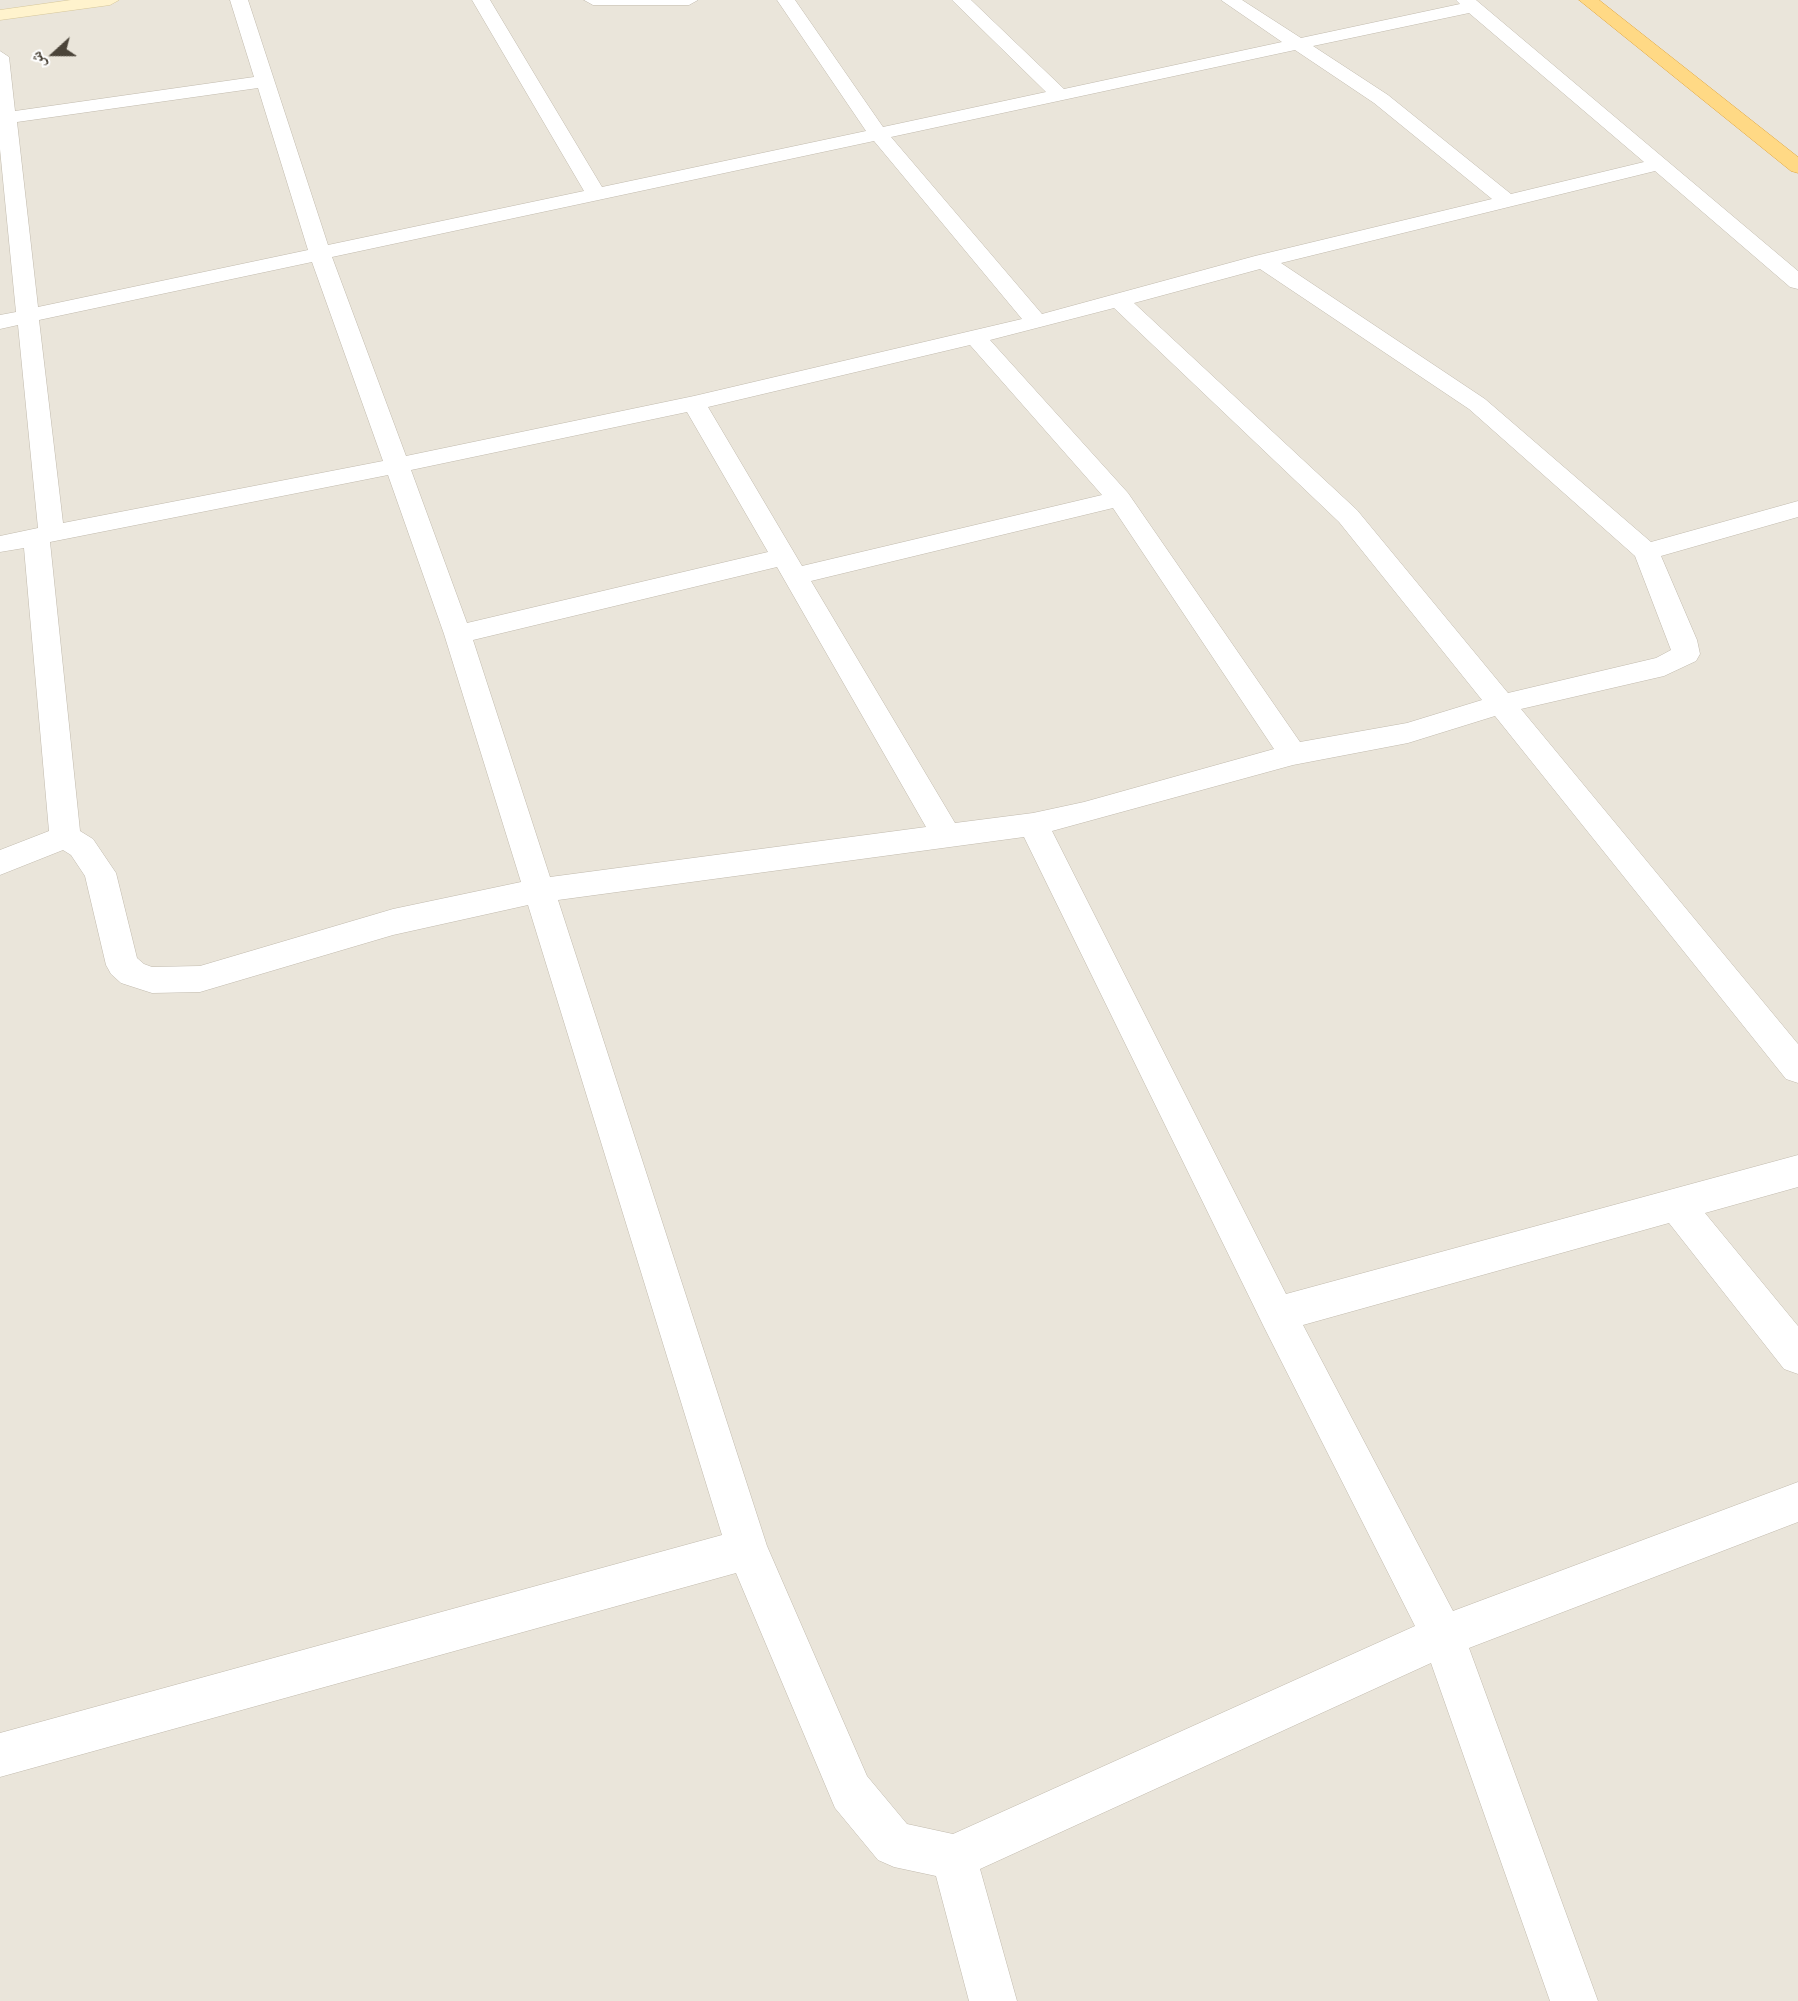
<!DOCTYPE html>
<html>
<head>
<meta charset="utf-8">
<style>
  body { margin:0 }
  #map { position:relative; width:1798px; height:2001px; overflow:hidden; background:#f6f3ec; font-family:"Golos Text","Noto Naskh Arabic",sans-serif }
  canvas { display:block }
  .north { position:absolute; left:24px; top:24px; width:60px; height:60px; -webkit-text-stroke:4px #fff; paint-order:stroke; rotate:249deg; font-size:16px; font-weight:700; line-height:24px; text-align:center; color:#4b4439 }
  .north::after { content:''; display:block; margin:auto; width:21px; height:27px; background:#4b4439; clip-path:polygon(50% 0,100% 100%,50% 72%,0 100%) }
</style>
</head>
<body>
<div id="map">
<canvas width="1798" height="2001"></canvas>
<div class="north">ش</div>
</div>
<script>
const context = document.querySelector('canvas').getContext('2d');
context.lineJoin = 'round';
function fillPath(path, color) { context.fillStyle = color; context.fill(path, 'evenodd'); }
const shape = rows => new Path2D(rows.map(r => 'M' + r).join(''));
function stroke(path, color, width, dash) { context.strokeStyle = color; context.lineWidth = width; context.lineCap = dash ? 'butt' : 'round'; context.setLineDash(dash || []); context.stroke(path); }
fillPath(shape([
  [0,0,1798,0,1798,2001,0,2001]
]), '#eae5da');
const minor = shape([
  [230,0,248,0,328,245,584,191,472,0,490,0,602,187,866,131,777,0,795,0,883,127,1046,92,952,0,971,0,1064,89,1282,42,1221,0,1242,0,1301,38,1460,4,1456,0,1476,0,1798,271,1798,289,1790,287,1655,171,1281,263,1485,399,1651,542,1798,501,1798,517,1661,556,1697,640,1700,654,1696,661,1664,676,1521,709,1798,1044,1798,1083,1786,1079,1495,716,1408,743,1293,765,1052,831,1286,1294,1798,1155,1798,1187,1705,1213,1798,1326,1798,1374,1784,1369,1669,1223,1303,1325,1453,1611,1798,1482,1798,1522,1469,1648,1598,2001,1550,2001,1431,1663,980,1869,1017,2001,969,2001,936,1876,894,1867,878,1860,835,1808,736,1573,0,1777,0,1733,722,1535,528,905,393,935,200,992,152,993,121,983,111,974,106,965,85,876,71,855,63,850,0,875,0,850,49,831,24,548,0,552,0,536,38,528,18,325,0,329,0,315,16,312,0,149,0,51,9,57,15,111,254,77,230,0],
  [1469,13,1644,162,1511,194,1388,95,1313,46,1469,13],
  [1295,50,1374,103,1492,199,1255,256,1042,314,891,137,1295,50],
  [258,88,308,250,38,307,17,122,258,88],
  [874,141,1022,319,694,396,406,456,332,257,874,141],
  [312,262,383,461,63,523,39,320,312,262],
  [1260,269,1469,409,1635,556,1671,650,1656,658,1508,693,1357,510,1134,303,1260,269],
  [1114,308,1339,522,1482,700,1407,723,1300,742,1128,493,990,340,1114,308],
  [970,345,1102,495,802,566,708,407,970,345],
  [687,412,768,552,467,623,411,470,687,412],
  [388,475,444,634,521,882,393,909,200,966,152,967,144,964,137,958,116,873,93,839,80,831,50,542,388,475],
  [1113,508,1274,749,1084,802,1033,813,955,823,811,581,1113,508],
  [777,567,926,827,550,877,473,640,777,567],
  [1024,837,1264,1327,1415,1626,953,1834,907,1824,867,1776,767,1546,558,900,1024,837],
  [584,0,698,0,689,5,593,5,584,0]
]);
const secondary = shape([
  [71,0,119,0,110,5,0,20,0,10,71,0]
]);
const trunk = shape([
  [1579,0,1599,0,1798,157,1798,173,1791,171,1579,0]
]);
stroke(minor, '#c2bbae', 1);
stroke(secondary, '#d6c79b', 1);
stroke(trunk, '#e0a43c', 1);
fillPath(minor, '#fff');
fillPath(secondary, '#fff3cd');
fillPath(trunk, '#ffd985');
</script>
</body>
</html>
